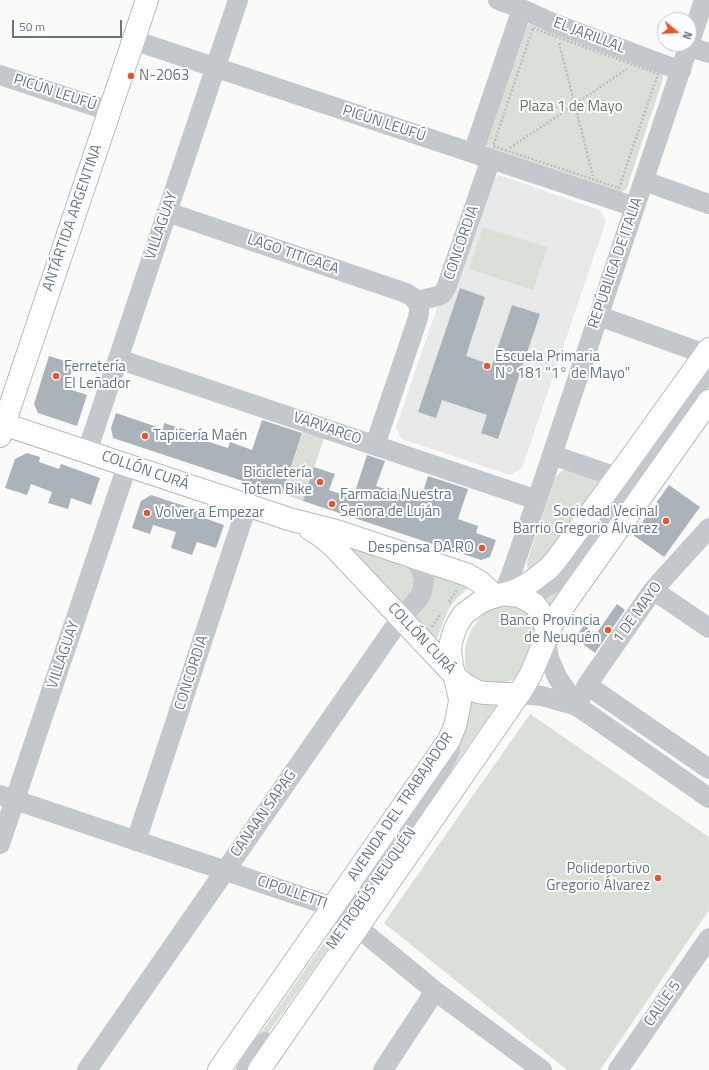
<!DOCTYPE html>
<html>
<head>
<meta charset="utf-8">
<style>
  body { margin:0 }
  #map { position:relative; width:709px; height:1070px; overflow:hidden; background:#fafaf8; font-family:"Titillium Web",sans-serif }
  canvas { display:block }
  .north { position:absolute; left:657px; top:12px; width:40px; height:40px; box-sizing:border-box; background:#fff; border:1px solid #c1c8cd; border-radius:50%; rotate:108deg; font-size:11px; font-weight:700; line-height:16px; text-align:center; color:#657683 }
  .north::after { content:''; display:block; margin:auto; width:14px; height:18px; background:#e4572e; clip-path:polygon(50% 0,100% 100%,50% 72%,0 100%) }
  .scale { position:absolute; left:12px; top:20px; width:110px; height:18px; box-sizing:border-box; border:2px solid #657683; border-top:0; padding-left:5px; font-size:12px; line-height:14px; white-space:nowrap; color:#657683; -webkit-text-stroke:3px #fff; paint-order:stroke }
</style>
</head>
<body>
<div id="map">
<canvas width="709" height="1070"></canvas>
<div class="north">N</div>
<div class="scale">50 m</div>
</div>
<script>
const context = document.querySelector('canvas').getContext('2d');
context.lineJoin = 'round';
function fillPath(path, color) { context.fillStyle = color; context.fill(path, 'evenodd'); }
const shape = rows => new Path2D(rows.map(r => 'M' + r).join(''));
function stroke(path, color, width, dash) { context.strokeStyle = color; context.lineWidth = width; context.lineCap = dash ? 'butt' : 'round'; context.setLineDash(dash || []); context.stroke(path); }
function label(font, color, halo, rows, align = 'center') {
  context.font = font + ' "Titillium Web",sans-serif'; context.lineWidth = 4; context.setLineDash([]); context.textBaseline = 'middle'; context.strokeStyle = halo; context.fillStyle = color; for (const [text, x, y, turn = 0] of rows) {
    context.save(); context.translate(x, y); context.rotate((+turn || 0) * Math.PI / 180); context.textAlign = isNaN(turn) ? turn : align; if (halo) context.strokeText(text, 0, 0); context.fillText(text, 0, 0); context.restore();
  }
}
fillPath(shape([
  [499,175,600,210,606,221,522,468,510,475,401,439,396,427,438,305,487,186]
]), '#e8e9e9');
fillPath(shape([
  [531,22,662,72,663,79,628,185,627,188,621,193,487,148,486,145,525,26],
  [483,227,547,247,533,290,469,269],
  [303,431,324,438,303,501,282,494],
  [567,469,598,480,599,483,546,565,530,571,527,567,527,562,555,478,560,472],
  [332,537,409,564,419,578,403,605],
  [427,573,468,586,467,589,457,598,449,608,438,636,436,639,434,640,412,615],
  [566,583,550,608,542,598],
  [501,605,524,607,534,621,537,640,517,677,512,680,500,685,486,685,468,674,465,665,465,650,467,640,472,629,480,618,490,609],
  [467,698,496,704,496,706,357,906],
  [530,714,709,837,709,910,600,1070,567,1070,384,923],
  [336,926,339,927,340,928,340,932,242,1070,235,1070,334,928]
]), '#dadfd7');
fillPath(shape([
  [460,288,485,297,466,356,492,365,512,305,540,314,498,439,481,433,487,415,442,400,436,418,418,412],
  [49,356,74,364,66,388,87,395,77,426,38,413,34,404],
  [116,413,163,429,164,423,208,437,206,441,228,448,230,442,252,450,262,420,302,433,282,494,113,438,111,428],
  [27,453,40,457,39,462,59,469,61,464,100,478,91,505,71,498,68,509,48,503,52,492,31,484,27,495,5,488,15,459],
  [367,455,385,461,376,486,420,501,428,476,468,489,458,519,478,526,476,533,496,540,490,557,481,560,303,501,314,467,335,474,329,490,353,498],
  [669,485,700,507,664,557,633,535],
  [151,495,206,513,204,518,224,525,216,548,197,542,192,555,171,548,176,532,153,525,150,534,132,528,141,501],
  [617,604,625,610,595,653,575,638,584,625,596,634]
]), '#aab3b9');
const major = shape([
  [0,423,289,519,336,531,468,575,480,582,495,596],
  [0,436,147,0],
  [310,529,321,536,335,548,458,679,464,684,478,692,486,693,504,694,519,694],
  [503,594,519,596,527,600,534,604,539,610,543,617,547,635],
  [219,1070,449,740,455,726,460,702,459,694,452,666,450,651,451,642,454,632,458,623,464,614,479,603,487,599,517,590,528,584,548,569,556,560,617,477,709,349],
  [259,1070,519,694,531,674,551,626,562,608,709,401]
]);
stroke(major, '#b5babe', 24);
stroke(shape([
  [533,28,658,74,619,188,493,146,533,28],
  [559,43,593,176],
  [510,148,627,69],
  [449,602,457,590],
  [432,627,441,613]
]), '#bbbfc2', 2.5, [2, 2]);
stroke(shape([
  [498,0,522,9,553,23,681,71],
  [133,40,635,207],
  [689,47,709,53],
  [0,75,109,111],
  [473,153,522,9],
  [644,181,709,204],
  [167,212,406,293,414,298,419,306,419,312,418,318,375,445],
  [417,301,438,296,442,294,446,288,491,159],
  [599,316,705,354],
  [118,359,537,500],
  [87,452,238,0],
  [552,455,617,477],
  [517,590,530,591,540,590,546,587,555,582,568,570,709,370],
  [653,590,709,628],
  [503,594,509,580,537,500,704,0],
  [547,635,547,647,549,658,553,667,557,677,577,706],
  [587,685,709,769],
  [519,694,542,696,577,706,709,798],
  [577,706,587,685,653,590,709,528],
  [0,795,333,907,435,991,542,1070],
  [136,841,247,506],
  [0,844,127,466],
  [350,901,433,783,444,763,450,751],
  [87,1070,225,871,401,618,418,599,422,592,424,579,420,567,412,557],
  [246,1070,265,1042],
  [383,1070,435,991],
  [618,1070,709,938]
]), '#c3c8cc', 20);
stroke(major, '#fff', 22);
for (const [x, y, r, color] of [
  [131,76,4,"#e4572e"],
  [487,366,4,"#e4572e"],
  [56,376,4,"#e4572e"],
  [145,436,4,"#e4572e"],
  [320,482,4,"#e4572e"],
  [332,504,4,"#e4572e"],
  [147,513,4,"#e4572e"],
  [666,521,4,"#e4572e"],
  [482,548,4,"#e4572e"],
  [608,630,4,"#e4572e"],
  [658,878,4,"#e4572e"]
]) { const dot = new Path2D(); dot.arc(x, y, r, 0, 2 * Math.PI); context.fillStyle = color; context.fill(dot); stroke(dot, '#fff', 1.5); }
label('15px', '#657683', '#fff', [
  ["EL JARILLAL",589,36,21],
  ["PICÚN LEUFÚ",55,93,18],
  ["PICÚN LEUFÚ",384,124,18],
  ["ANTÁRTIDA ARGENTINA",73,218,-71],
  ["VILLAGUAY",162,226,-71],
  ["CONCORDIA",462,243,-71],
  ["LAGO TITICACA",293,255,19],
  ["REPÚBLICA DE ITALIA",616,263,-71],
  ["VARVARCO",327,429,19],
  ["COLLÓN CURÁ",145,471,19],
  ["1 DE MAYO",638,613,-54],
  ["COLLÓN CURÁ",421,639,47],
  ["VILLAGUAY",64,655,-71],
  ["CONCORDIA",192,673,-72],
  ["AVENIDA DEL TRABAJADOR",401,807,-56],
  ["CANAAN SAPAG",264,814,-55],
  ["METROBÚS NEUQUÉN",372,889,-55],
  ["CIPOLLETTI",292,893,19],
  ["CALLE 5",663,1004,-55]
]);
label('15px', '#657683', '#fff', [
  ["N-2063",139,76],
  ["Escuela Primaria",495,357],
  ["N° 181 \"1° de Mayo\"",495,374],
  ["Ferretería",64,367],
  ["El Leñador",64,384],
  ["Tapicería Maén",153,436],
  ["Bicicletería",312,473,"right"],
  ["Totem Bike",312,490,"right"],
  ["Farmacia Nuestra",340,495],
  ["Señora de Luján",340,512],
  ["Sociedad Vecinal",658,512,"right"],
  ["Barrio Gregorio Álvarez",658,529,"right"],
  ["Volver a Empezar",155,513],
  ["Despensa DA.RO",474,548,"right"],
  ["Banco Provincia",600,621,"right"],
  ["de Neuquén",600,638,"right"],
  ["Polideportivo",650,869,"right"],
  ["Gregorio Álvarez",650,886,"right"]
], 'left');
label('15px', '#687a64', '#fff', [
  ["Plaza 1 de Mayo",571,107]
]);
</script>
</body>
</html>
